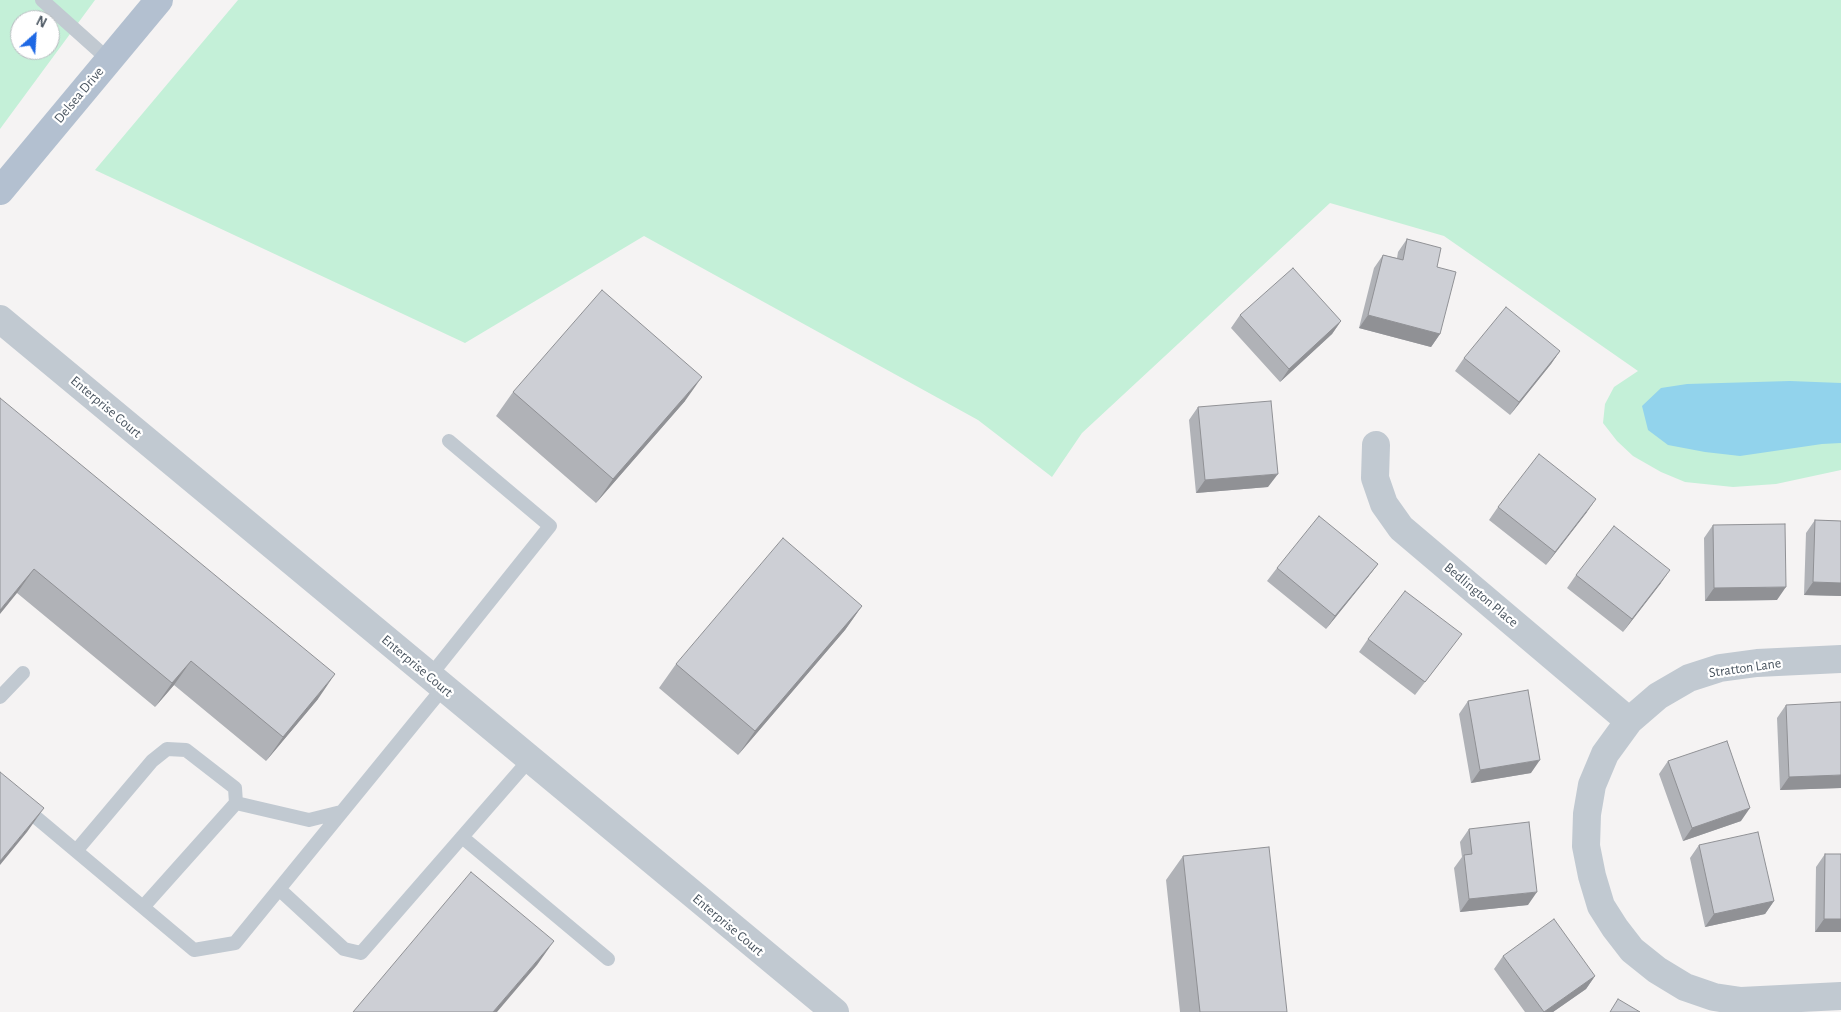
<!DOCTYPE html>
<html>
<head>
<meta charset="utf-8">
<style>
  body { margin:0 }
  #map { position:relative; width:1841px; height:1012px; overflow:hidden; background:#f5f3f3; font-family:"Alegreya Sans",sans-serif }
  canvas { display:block }
  .north { position:absolute; left:10px; top:10px; width:50px; height:50px; box-sizing:border-box; background:#fff; border:1px solid #b7bbbf; border-radius:50%; rotate:26deg; font-size:14px; font-weight:700; line-height:20px; text-align:center; color:#4a5560 }
  .north::after { content:''; display:block; margin:auto; width:18px; height:22px; background:#1e68e4; clip-path:polygon(50% 0,100% 100%,50% 72%,0 100%) }
</style>
</head>
<body>
<div id="map">
<canvas width="1841" height="1012"></canvas>
<div class="north">N</div>
</div>
<script>
const context = document.querySelector('canvas').getContext('2d');
context.lineJoin = 'round';
function fillPath(path, color) { context.fillStyle = color; context.fill(path, 'evenodd'); }
const shape = rows => new Path2D(rows.map(r => 'M' + r).join(''));
function stroke(path, color, width, dash) { context.strokeStyle = color; context.lineWidth = width; context.lineCap = dash ? 'butt' : 'round'; context.setLineDash(dash || []); context.stroke(path); }
function label(font, color, halo, rows, align = 'center') {
  context.font = font + ' "Alegreya Sans",sans-serif'; context.lineWidth = 4.5; context.setLineDash([]); context.textBaseline = 'middle'; context.strokeStyle = halo; context.fillStyle = color; for (const [text, x, y, turn = 0] of rows) {
    context.save(); context.translate(x, y); context.rotate((+turn || 0) * Math.PI / 180); context.textAlign = isNaN(turn) ? turn : align; if (halo) context.strokeText(text, 0, 0); context.fillText(text, 0, 0); context.restore();
  }
}
fillPath(shape([
  [0,0,95,0,0,129],
  [20,20,50,20,50,50,20,50],
  [238,0,1841,0,1841,470,1776,484,1733,487,1685,482,1661,472,1633,456,1617,441,1603,423,1605,404,1614,387,1638,371,1444,236,1330,203,1082,433,1052,477,978,420,644,236,465,343,95,170]
]), '#c4f0d8');
fillPath(shape([
  [1790,381,1841,383,1841,443,1822,444,1740,456,1705,452,1668,445,1648,430,1642,406,1661,388,1687,384]
]), '#92d3ec');
stroke(shape([
  [42,0,109,60],
  [430,676,550,526,449,441],
  [0,697,23,673],
  [0,787,194,950,235,943,443,688],
  [236,803,309,820,341,812],
  [462,837,608,959],
  [76,851,152,761,167,749,186,750,235,788,236,803,143,907],
  [279,889,344,949,361,953,530,759]
]), '#c1c9d1', 14);
stroke(shape([
  [0,319,835,1012],
  [1376,445,1375,478,1384,504,1401,528,1629,721],
  [1841,659,1757,663,1720,668,1689,678,1658,696,1629,721,1605,754,1592,785,1587,814,1586,846,1592,876,1601,906,1615,928,1632,950,1657,970,1685,987,1714,997,1741,1001,1841,996]
]), '#c1c9d1', 28);
stroke(shape([
  [0,191,159,0]
]), '#b3c0d0', 28);
fillPath(shape([
  [1407,239,1437,267,1440,334,1431,347,1359,328,1374,268,1383,255,1397,258,1398,252],
  [1240,315,1341,321,1332,334,1280,382,1231,328],
  [1560,351,1551,364,1510,415,1455,371,1464,358],
  [513,392,685,401,596,503,496,416],
  [0,398,318,699,266,761,174,685,155,707,17,593],
  [1198,407,1268,487,1196,493,1189,420],
  [1498,507,1587,512,1546,565,1489,520],
  [1815,520,1841,521,1841,596,1804,595,1806,533],
  [1713,525,1777,600,1705,601,1704,538],
  [1378,564,1368,577,1326,629,1267,581,1277,568],
  [1576,575,1661,583,1623,632,1567,588],
  [862,606,845,630,738,755,659,688,676,664],
  [1368,639,1452,647,1415,695,1359,652],
  [1468,701,1531,773,1471,783,1459,714],
  [1786,705,1841,788,1780,790,1777,718],
  [1668,761,1741,821,1683,841,1659,774],
  [1469,829,1528,905,1460,912,1454,868,1462,857,1460,842],
  [1699,845,1774,901,1765,914,1705,927,1690,858],
  [1825,854,1841,854,1841,932,1815,932,1816,867],
  [1183,856,1287,1012,1180,1012,1166,880],
  [1503,956,1595,976,1586,989,1553,1012,1525,1012,1494,969]
]), '#b0b2b7');
fillPath(shape([
  [1368,315,1440,334,1431,347,1359,328],
  [1341,321,1332,334,1280,382,1289,369],
  [1560,351,1551,364,1510,415,1519,402],
  [702,377,685,401,596,503,613,479],
  [1278,474,1268,487,1196,493,1205,480],
  [1596,499,1587,512,1546,565,1555,552],
  [1378,564,1368,577,1326,629,1335,616],
  [34,569,17,593,0,614,0,610],
  [1670,570,1661,583,1623,632,1632,619],
  [1813,582,1841,583,1841,596,1804,595],
  [1786,587,1777,600,1705,601,1714,588],
  [862,606,845,630,738,755,755,731],
  [191,661,174,685,155,707,172,683],
  [335,674,318,699,266,761,283,737],
  [1540,760,1531,773,1471,783,1480,770],
  [1841,775,1841,788,1780,790,1789,777],
  [44,808,27,832,0,865,0,861],
  [1750,808,1741,821,1683,841,1692,828],
  [1537,892,1528,905,1460,912,1469,899],
  [1774,901,1765,914,1705,927,1714,914],
  [1824,919,1841,919,1841,932,1815,932],
  [554,941,537,965,497,1012,493,1012],
  [1595,976,1586,989,1553,1012,1544,1012]
]), '#909195');
const building = shape([
  [1407,239,1441,248,1437,267,1456,272,1440,334,1368,315,1383,255,1403,260,1407,239],
  [1293,268,1341,321,1289,369,1240,315,1293,268],
  [602,290,702,377,613,479,513,392,602,290],
  [1506,307,1560,351,1519,402,1464,358,1506,307],
  [0,398,335,674,283,737,191,661,172,683,34,569,0,610,0,398],
  [1271,401,1278,474,1205,480,1198,407,1271,401],
  [1539,454,1596,499,1555,552,1498,507,1539,454],
  [1319,516,1378,564,1335,616,1277,568,1319,516],
  [1815,520,1841,521,1841,583,1813,582,1815,520],
  [1785,524,1786,587,1714,588,1713,525,1785,524],
  [1614,526,1670,570,1632,619,1576,575,1614,526],
  [783,538,862,606,755,731,676,664,783,538],
  [1405,591,1462,634,1425,682,1368,639,1405,591],
  [1528,690,1540,760,1480,770,1468,701,1528,690],
  [1841,702,1841,775,1789,777,1786,705,1841,702],
  [1727,741,1750,808,1692,828,1668,761,1727,741],
  [0,772,44,808,0,861,0,772],
  [1529,822,1537,892,1469,899,1464,855,1472,854,1469,829,1529,822],
  [1758,832,1774,901,1714,914,1699,845,1758,832],
  [1269,847,1287,1012,1200,1012,1183,856,1269,847],
  [1825,854,1841,854,1841,919,1824,919,1825,854],
  [471,872,554,941,493,1012,353,1012,471,872],
  [1554,919,1595,976,1544,1012,1503,956,1554,919],
  [1618,999,1640,1012,1610,1012,1618,999]
]);
fillPath(building, '#cdcfd5');
stroke(building, '#909195', 1);
label('14px', '#4a5560', '#fff', [
  ["Delsea Drive",79,95,-50],
  ["Enterprise Court",106,407,40],
  ["Bedlington Place",1481,595,40],
  ["Enterprise Court",417,666,40],
  ["Stratton Lane",1745,668,-8],
  ["Enterprise Court",728,925,40]
]);
</script>
</body>
</html>
